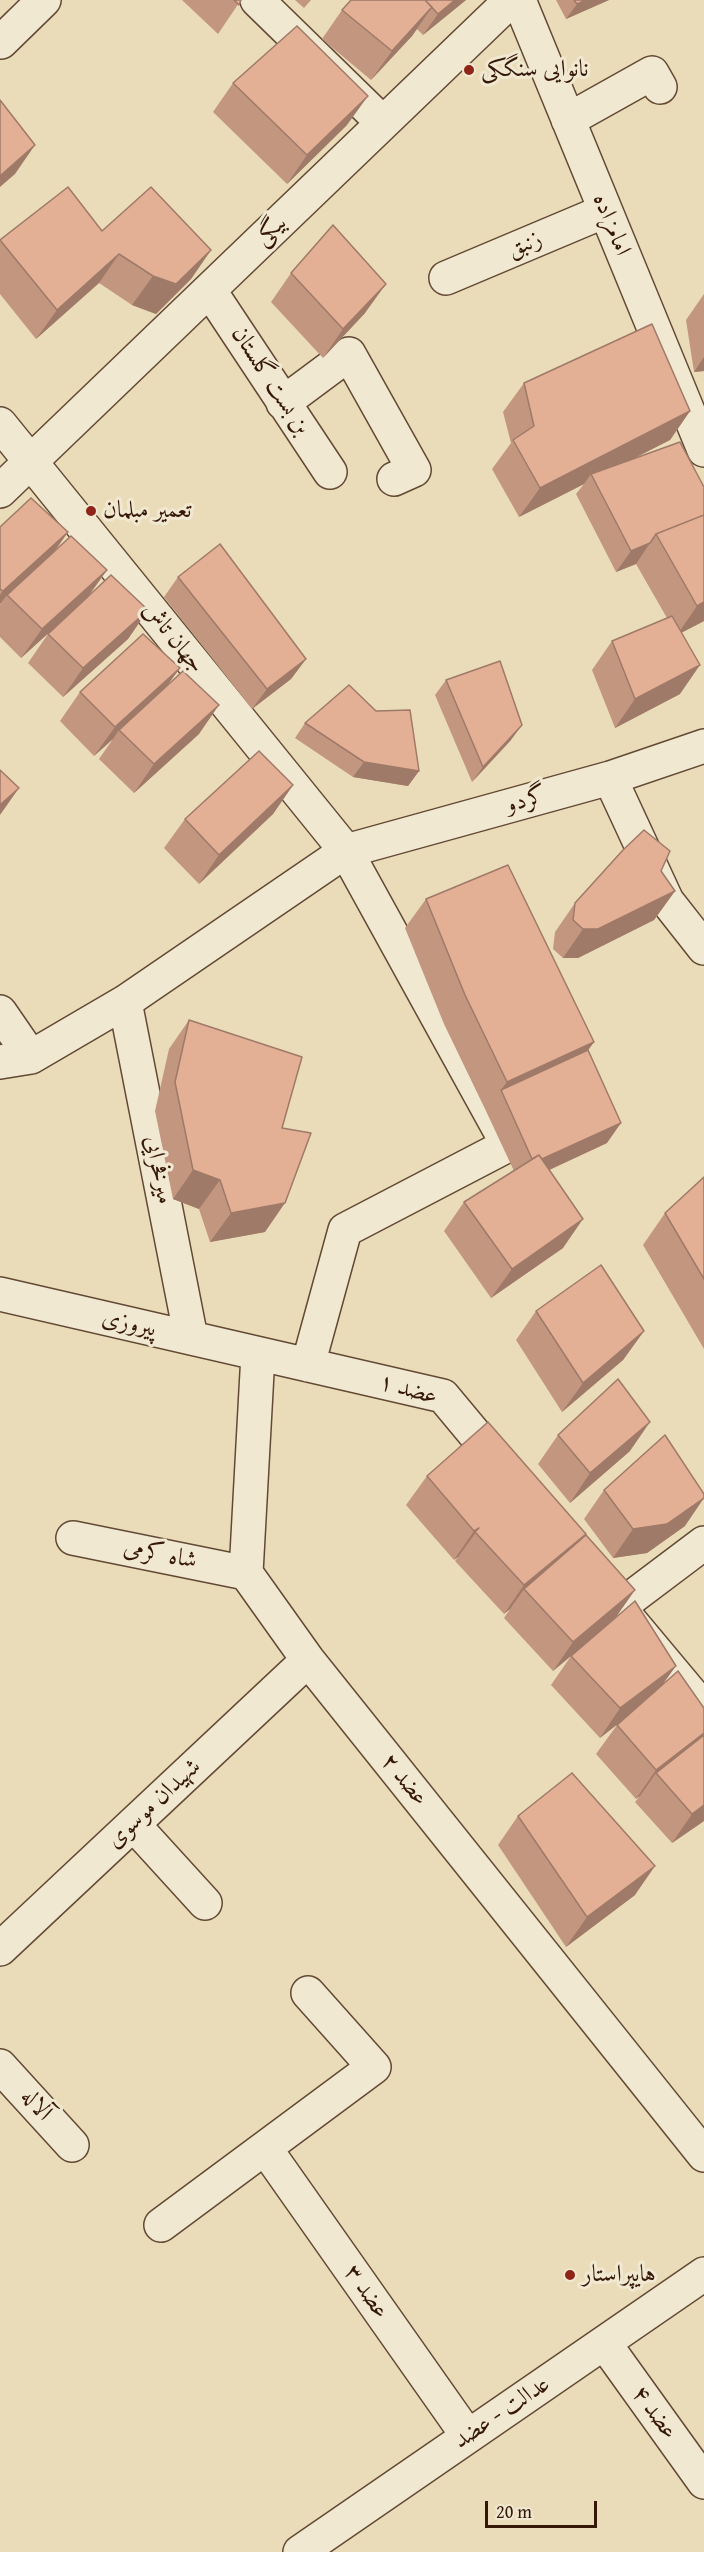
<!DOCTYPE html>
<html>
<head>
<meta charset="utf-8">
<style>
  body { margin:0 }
  #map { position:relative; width:704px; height:2552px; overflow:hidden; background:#eadcb9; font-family:"Gentium Book Plus",serif }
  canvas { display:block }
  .scale { position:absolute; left:485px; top:2501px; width:112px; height:27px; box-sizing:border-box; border:3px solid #351808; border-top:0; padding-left:8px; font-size:18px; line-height:21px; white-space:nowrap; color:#351808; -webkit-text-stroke:4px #f1e8d2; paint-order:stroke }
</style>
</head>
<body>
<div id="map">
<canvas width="704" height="2552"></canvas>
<div class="scale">20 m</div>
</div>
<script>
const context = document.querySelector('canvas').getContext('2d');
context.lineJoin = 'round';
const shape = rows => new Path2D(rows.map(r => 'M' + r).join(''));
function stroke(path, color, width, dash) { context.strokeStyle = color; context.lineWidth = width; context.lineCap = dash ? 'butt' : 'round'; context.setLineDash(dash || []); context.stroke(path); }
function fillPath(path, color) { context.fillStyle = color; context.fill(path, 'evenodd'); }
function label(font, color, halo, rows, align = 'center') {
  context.font = font + ' "Gentium Book Plus",Amiri,serif'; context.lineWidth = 6; context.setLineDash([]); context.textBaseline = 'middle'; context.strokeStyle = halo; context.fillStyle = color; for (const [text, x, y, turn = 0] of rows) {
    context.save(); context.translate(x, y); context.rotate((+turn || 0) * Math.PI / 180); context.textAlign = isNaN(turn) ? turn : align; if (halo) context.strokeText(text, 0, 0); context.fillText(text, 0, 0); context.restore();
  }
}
const minor = shape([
  [257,0,383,123],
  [519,0,704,450],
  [1,42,44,0],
  [568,120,652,73,660,87],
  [446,278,605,211],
  [210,291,330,472],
  [283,403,349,354,414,470,394,479],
  [0,424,346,851,508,1145,345,1230,308,1365],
  [0,491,511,0],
  [610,778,667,901,704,948],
  [125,1002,191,1338],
  [0,1012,31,1057],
  [0,1062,31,1057,125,1002,346,851,610,778,704,746],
  [0,1294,443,1396,503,1468],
  [258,1354,246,1573,308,1660,704,2155],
  [73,1538,246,1573],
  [592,1575,704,1709],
  [619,1607,704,1543],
  [133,1824,205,1903],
  [0,1949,308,1660],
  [0,2066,72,2145],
  [265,2148,467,2435],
  [161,2225,374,2067,308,1993],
  [605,2344,704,2482],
  [300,2552,704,2274]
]);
stroke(minor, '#624934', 36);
stroke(minor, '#f1e8d2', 33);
fillPath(shape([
  [182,0,241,0,218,34],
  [295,0,311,0,304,8],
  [351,0,466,0,423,35,417,29,412,36,371,80,322,39,342,10],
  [556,0,609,0,566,19],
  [233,83,347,125,287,184,213,112],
  [102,231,211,250,191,279,156,314,132,305,99,283,36,339,0,294,0,240],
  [291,273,365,313,323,358,271,302],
  [704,294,704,371,694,372,686,320],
  [524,383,690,411,670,440,633,458,704,487,704,621,681,633,680,694,615,728,592,670,612,641,667,618,636,564,616,572,576,494,584,484,519,517,492,469,511,443,503,412],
  [0,527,68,532,56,550,107,570,88,597,148,610,128,639,63,697,28,663,48,634,53,629,21,658,0,637,0,605,1,603,0,604],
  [178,577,306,659,291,679,252,709,164,597],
  [446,680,511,740,472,782,435,695],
  [168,685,199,734,134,793,99,759,113,739,94,756,60,721,80,692],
  [305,723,419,771,408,786,353,777,295,738],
  [293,785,273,814,199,884,164,848,185,819],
  [675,891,654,920,578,958,563,958,553,949,555,932,575,903],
  [426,899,594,1042,588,1050,607,1143,549,1170,563,1248,491,1298,444,1231,464,1202,514,1171,486,1111,444,1024,405,928],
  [189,1020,282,1128,265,1232,210,1242,199,1209,173,1199,155,1111,169,1049],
  [704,1177,704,1349,643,1245,665,1213],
  [536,1311,644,1331,623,1360,562,1412,516,1340],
  [558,1435,630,1451,570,1503,538,1464],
  [427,1476,586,1534,583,1538,616,1618,661,1686,704,1708,704,1821,672,1843,635,1802,640,1796,636,1799,596,1754,617,1725,622,1720,600,1738,551,1685,571,1656,583,1646,553,1671,504,1618,510,1609,504,1614,455,1561,458,1557,454,1560,406,1505],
  [604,1490,685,1526,647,1553,613,1558,584,1519],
  [518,1816,635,1895,566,1947,498,1845]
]), '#c39680');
fillPath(shape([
  [455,0,466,0,423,35,438,14],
  [586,0,609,0,566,19,577,4],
  [432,7,412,36,371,80,392,51],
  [368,96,347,125,287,184,307,155],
  [35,145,15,174,0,187,0,176],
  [211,250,191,279,156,314,132,305,153,276],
  [119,254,99,283,36,339,57,310],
  [386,284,365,313,323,358,343,329],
  [704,357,704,371,694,372],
  [690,411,670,440,594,479,591,474,584,484,519,517,540,488],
  [68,532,47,561,7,595,0,604,0,595,3,591],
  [650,543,636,564,616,572,631,551],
  [107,570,86,599,21,658,42,629],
  [704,602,704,621,677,635,697,606],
  [148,610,128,639,63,697,83,668],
  [306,659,291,679,252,709,267,689],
  [700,665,680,694,615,728,635,699],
  [180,668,159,697,119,730,113,739,94,756,115,727],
  [219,705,199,734,134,793,154,764],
  [522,725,511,740,472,782,483,767],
  [364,762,419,771,408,786,353,777],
  [293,785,273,814,199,884,219,855],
  [19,788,0,815,0,805],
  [675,891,654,920,578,958,563,958,583,929],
  [594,1042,573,1071,501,1090,507,1082],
  [621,1123,607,1143,519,1184,534,1163],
  [193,1170,220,1180,199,1209,173,1199],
  [285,1203,265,1232,210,1242,231,1213],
  [583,1219,563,1248,491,1298,512,1269],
  [644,1331,623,1360,562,1412,583,1383],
  [650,1422,630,1451,570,1503,590,1473],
  [704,1498,685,1526,647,1553,613,1558,633,1529],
  [479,1528,458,1557,454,1560,474,1531],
  [586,1534,565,1563,524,1589,510,1609,504,1614,524,1585],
  [635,1590,614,1620,553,1671,573,1642],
  [676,1666,655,1695,600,1738,620,1708],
  [704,1733,704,1741,656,1773,640,1796,636,1799,656,1770],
  [704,1805,704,1821,672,1843,692,1814],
  [655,1866,635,1895,566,1947,587,1917]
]), '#9f7a68');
const building = shape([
  [234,0,241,0,239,5,234,0],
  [351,0,425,0,432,7,392,51,342,10,351,0],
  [425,0,455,0,438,14,425,0],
  [574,0,586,0,577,4,574,0],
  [297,26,368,96,307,155,233,83,297,26],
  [0,100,35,145,0,176,0,100],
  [68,187,102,231,151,187,211,250,176,284,153,276,119,254,57,310,0,240,68,187],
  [333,225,386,284,343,329,291,273,333,225],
  [652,324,690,411,540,488,513,440,534,426,524,383,652,324],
  [680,442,704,487,704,515,656,534,650,543,631,551,591,474,680,442],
  [31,498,68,532,3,591,0,589,0,527,31,498],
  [704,515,704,602,697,606,656,534,704,515],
  [71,536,107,570,42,629,7,595,71,536],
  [220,544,306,659,267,689,178,577,220,544],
  [111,575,148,610,83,668,48,634,111,575],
  [672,616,700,665,635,699,612,641,672,616],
  [143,634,180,668,115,727,80,692,143,634],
  [500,661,522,725,483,767,446,680,500,661],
  [183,671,219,705,154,764,119,730,183,671],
  [349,685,376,711,410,710,419,771,364,762,305,723,349,685],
  [259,751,293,785,219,855,185,819,259,751],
  [0,770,19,788,0,805,0,770],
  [644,830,670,851,661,871,675,891,598,929,583,929,573,920,575,903,623,850,644,830],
  [508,865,594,1042,507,1082,465,995,426,899,508,865],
  [189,1020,302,1057,282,1128,311,1133,285,1203,231,1213,220,1180,193,1170,175,1082,189,1020],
  [588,1050,621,1123,542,1159,539,1155,532,1159,501,1090,588,1050],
  [539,1155,583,1219,512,1269,464,1202,539,1155],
  [704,1177,704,1279,665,1213,704,1177],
  [601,1265,644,1331,583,1383,536,1311,601,1265],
  [618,1379,650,1422,590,1473,558,1435,618,1379],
  [488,1422,586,1534,524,1585,475,1532,479,1528,474,1531,427,1476,488,1422],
  [665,1435,704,1494,704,1498,667,1524,633,1529,604,1490,665,1435],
  [586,1535,635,1590,573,1642,524,1589,586,1535],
  [635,1601,676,1666,620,1708,571,1656,635,1601],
  [678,1671,704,1708,704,1733,656,1770,617,1725,678,1671],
  [704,1735,704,1805,692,1814,656,1773,704,1735],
  [572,1773,655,1866,587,1917,518,1816,572,1773]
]);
fillPath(building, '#e3af95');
stroke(building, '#9f7a68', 1.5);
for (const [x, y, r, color] of [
  [469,70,6,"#8f2418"],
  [91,511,6,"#8f2418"],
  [570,2275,6,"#8f2418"]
]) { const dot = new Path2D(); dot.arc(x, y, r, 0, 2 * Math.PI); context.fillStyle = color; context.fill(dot); stroke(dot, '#f1e8d2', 2); }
label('24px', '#351808', '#f1e8d2', [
  ["نانوایی سنگکی",481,70],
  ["تعمیر مبلمان",103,511],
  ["هایپراستار",582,2275]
], 'left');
label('24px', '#351808', '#f1e8d2', [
  ["امامزاده",611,225,68],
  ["بیگی",271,231,-44],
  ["زنبق",525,245,-23],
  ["بن بست گلستان",270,381,57],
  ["جهان تاش",173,638,51],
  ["گردو",526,801,-15],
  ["میرفخرایی",158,1170,79],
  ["پیروزی",129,1324,13],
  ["عضد ۱",408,1390,16],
  ["شاه کرمی",160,1555,11],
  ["عضد ۲",404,1780,51],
  ["شهیدان موسوی",154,1804,-43],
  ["آلاله",36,2105,48],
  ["عضد ۳",366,2292,55],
  ["عدالت - عضد",502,2413,-34],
  ["عضد ۴",654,2413,54]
]);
</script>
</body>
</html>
